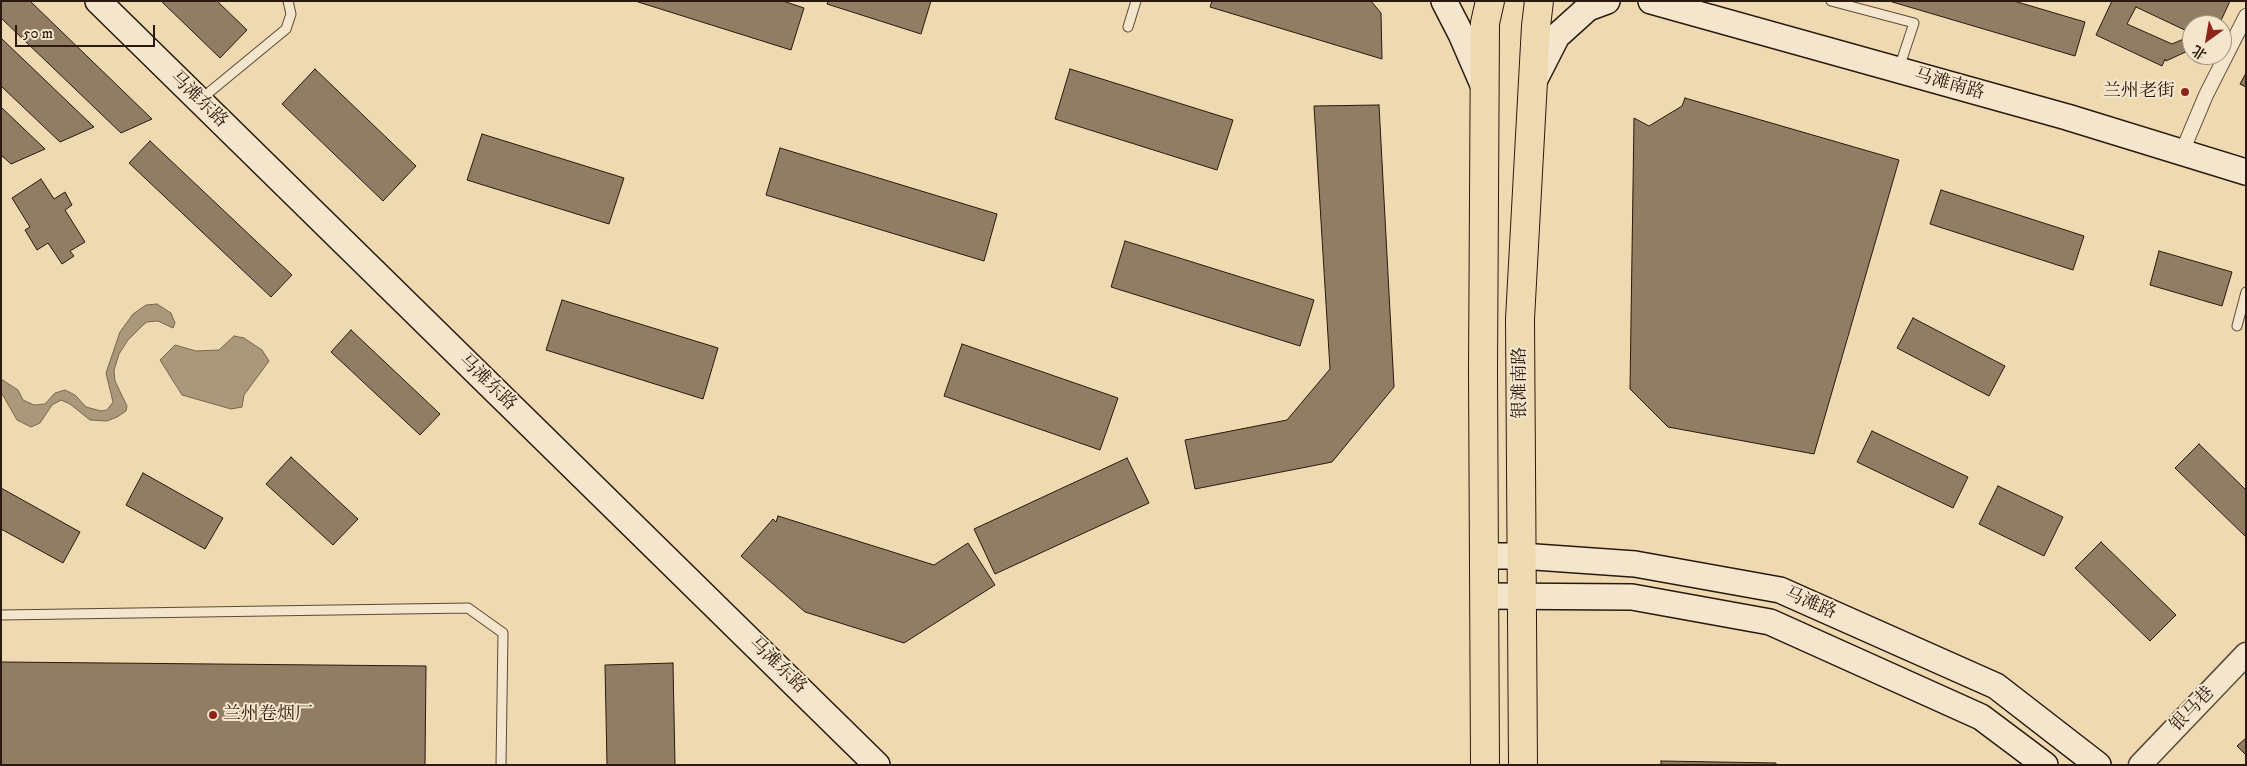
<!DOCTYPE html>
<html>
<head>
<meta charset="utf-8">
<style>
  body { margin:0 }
  #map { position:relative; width:2247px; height:766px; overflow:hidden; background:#eed9b1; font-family:"IM FELL DW Pica","Noto Serif SC",serif }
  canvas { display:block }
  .frame { position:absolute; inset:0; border:2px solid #2a190e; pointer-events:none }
  .north { position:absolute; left:2182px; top:15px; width:50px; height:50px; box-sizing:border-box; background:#f4e6cc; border:1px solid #a39480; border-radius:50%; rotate:212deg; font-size:14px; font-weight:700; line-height:20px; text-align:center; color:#2a190e }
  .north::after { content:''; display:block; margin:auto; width:18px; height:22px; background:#8f2418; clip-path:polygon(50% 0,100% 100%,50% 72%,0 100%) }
  .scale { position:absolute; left:15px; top:25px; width:140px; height:22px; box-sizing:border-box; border:2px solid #2a190e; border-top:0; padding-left:6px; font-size:15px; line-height:18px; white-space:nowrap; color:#2a190e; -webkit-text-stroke:4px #f4e6cc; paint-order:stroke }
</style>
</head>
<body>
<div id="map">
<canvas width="2247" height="766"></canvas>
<div class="frame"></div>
<div class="north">北</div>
<div class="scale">50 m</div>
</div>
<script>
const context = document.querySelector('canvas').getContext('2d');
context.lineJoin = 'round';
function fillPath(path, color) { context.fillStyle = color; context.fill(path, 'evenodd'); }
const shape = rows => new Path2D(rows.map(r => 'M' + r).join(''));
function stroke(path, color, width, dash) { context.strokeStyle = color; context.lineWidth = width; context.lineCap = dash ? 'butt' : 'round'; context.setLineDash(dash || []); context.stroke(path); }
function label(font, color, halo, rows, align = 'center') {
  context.font = font + ' "IM FELL DW Pica","Noto Serif SC",serif'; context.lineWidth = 4; context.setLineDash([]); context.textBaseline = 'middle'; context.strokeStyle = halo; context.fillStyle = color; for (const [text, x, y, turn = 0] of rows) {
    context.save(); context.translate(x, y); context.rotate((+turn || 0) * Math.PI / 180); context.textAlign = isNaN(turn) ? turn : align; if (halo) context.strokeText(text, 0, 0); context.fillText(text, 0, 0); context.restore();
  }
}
const water = shape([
  [157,304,171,313,175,323,173,328,158,321,147,322,143,325,128,340,119,354,114,370,115,381,127,406,126,411,117,417,107,421,90,420,70,404,61,400,52,405,40,423,31,427,17,420,1,392,1,379,18,390,23,400,34,405,45,404,55,393,65,390,75,395,86,407,101,411,107,410,113,402,106,373,120,332,133,314,146,305,157,304],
  [234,336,244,338,262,350,269,361,244,395,242,407,231,409,182,395,160,360,175,345,196,351,219,350,234,336]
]);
fillPath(water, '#ab987a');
stroke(water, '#77654f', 1);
const building = shape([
  [1,1,30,1,152,119,121,133,1,18,1,1],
  [161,1,217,1,247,30,220,58,161,1],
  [635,1,783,1,804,8,791,50,635,1],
  [828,1,931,1,921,34,827,4,828,1],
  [1212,1,1371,1,1381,13,1382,59,1210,7,1212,1],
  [1889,1,2014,1,2085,22,2075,56,1889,1],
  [2112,1,2230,1,2219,25,2192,25,2192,49,2166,61,2165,59,2162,66,2096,35,2112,1],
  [2136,7,2189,32,2186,38,2172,44,2127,24,2136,7],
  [1,38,94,127,60,142,1,86,1,38],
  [315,69,416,166,383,201,282,104,315,69],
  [1070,69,1233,120,1217,170,1055,119,1070,69],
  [2246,73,2246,87,2240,84,2246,73],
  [1685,98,1899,160,1814,454,1668,427,1630,389,1634,118,1649,126,1682,106,1685,98],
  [1379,105,1394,387,1332,462,1195,489,1185,440,1287,420,1330,369,1314,106,1379,105],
  [1,107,45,149,11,164,1,155,1,107],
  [482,134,624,178,609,224,467,180,482,134],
  [150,141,292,275,271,297,129,163,150,141],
  [780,148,997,214,984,261,766,195,780,148],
  [41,179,54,199,65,192,72,205,65,210,85,242,70,251,74,256,62,264,48,243,37,250,25,230,30,227,12,198,41,179],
  [1941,190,2084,236,2073,270,1930,224,1941,190],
  [1125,241,1314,300,1300,346,1111,287,1125,241],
  [2159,251,2232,272,2222,306,2150,285,2159,251],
  [562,300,718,348,703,399,546,350,562,300],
  [1913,318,2005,366,1989,396,1897,348,1913,318],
  [351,330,440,414,420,435,331,352,351,330],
  [962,344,1118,398,1100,450,944,396,962,344],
  [1872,431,1968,477,1953,508,1857,462,1872,431],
  [2199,444,2246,490,2246,537,2175,468,2199,444],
  [291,457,358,519,333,545,266,484,291,457],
  [1127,458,1149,503,995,574,974,529,1127,458],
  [143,473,223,518,205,549,126,505,143,473],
  [1998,486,2063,517,2044,556,1979,524,1998,486],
  [1,488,80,532,63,563,1,529,1,488],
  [778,516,934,565,968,543,995,585,904,643,805,612,741,556,773,519,776,522,778,516],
  [2101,542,2176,615,2150,641,2075,568,2101,542],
  [1,662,426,666,425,765,1,765,1,662],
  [673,663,675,765,607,765,605,665,673,663],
  [2246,738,2246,755,2237,746,2246,738],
  [1661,761,1776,763,1776,765,1661,765,1661,761]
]);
fillPath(building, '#907d63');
stroke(building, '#2a190e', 1);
const service = shape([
  [1831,1,1914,23,1899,68],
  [1128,27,1136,1],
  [201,99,286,29,291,14,288,1],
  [2237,326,2246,292],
  [1,615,468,608,503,633,501,765]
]);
const pedestrian = shape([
  [2182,152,2206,95,2246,16]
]);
const tertiary = shape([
  [2140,765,2246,654]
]);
const secondary = shape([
  [98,1,877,765],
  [1444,1,1461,34,1484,87],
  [1651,1,2067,117,2246,172],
  [1533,83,1557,36,1588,8,1607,1],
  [1483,556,1521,556,1635,564,1780,590,1996,686,2098,765],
  [1484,596,1632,597,1770,622,1981,717,2045,765]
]);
const primary = shape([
  [1485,765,1483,371,1485,23,1490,1],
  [1523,765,1520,319,1536,26,1539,1]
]);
stroke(service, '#5b4937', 11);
stroke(pedestrian, '#5b4937', 16);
stroke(tertiary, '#5b4937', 25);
stroke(secondary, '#2a190e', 28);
stroke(primary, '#2a190e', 30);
stroke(service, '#f4e6cc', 9);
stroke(pedestrian, '#f4e6cc', 14);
stroke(tertiary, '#f4e6cc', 22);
stroke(secondary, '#f4e6cc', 25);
stroke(primary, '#eed9b1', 28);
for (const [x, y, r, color] of [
  [2185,92,5,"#8f2418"],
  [213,715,5,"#8f2418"]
]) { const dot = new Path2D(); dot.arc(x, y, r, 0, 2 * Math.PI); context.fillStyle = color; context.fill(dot); stroke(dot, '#f4e6cc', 2); }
label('18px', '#2a190e', '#f4e6cc', [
  ["马滩南路",1949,85,16],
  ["马滩东路",198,100,44],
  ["马滩东路",487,383,44],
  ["银滩南路",1521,383,-90],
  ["马滩路",1810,604,23],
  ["马滩东路",777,666,44],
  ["银马巷",2193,710,-46]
]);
label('18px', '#2a190e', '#f4e6cc', [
  ["兰州老街",2175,92],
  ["兰州卷烟厂",223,715,"left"]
], 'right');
</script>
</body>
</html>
